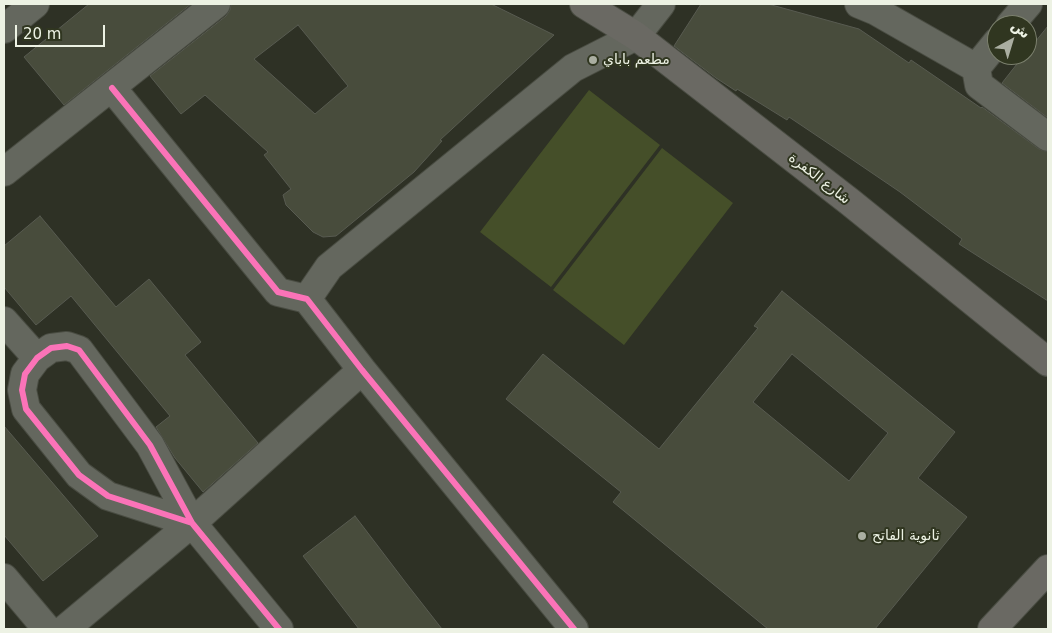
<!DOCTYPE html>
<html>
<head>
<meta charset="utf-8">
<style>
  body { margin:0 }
  #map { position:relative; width:1052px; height:633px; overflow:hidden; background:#2e3125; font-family:"DejaVu Sans","Noto Naskh Arabic",sans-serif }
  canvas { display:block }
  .frame { position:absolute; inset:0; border:5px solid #edf2e4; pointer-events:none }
  .north { position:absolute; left:987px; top:15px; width:50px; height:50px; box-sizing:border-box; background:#303620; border:1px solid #7c816e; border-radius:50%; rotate:39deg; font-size:14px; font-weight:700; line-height:20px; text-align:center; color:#edf2e4 }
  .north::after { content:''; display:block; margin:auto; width:18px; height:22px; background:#aaaea1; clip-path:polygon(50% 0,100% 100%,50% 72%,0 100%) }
  .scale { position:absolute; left:15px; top:25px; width:90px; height:22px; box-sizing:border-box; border:2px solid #edf2e4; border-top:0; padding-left:6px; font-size:15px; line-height:18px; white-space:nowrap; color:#edf2e4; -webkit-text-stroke:4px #303620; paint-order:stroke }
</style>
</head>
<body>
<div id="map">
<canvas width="1052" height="633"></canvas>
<div class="frame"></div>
<div class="north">ش</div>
<div class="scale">20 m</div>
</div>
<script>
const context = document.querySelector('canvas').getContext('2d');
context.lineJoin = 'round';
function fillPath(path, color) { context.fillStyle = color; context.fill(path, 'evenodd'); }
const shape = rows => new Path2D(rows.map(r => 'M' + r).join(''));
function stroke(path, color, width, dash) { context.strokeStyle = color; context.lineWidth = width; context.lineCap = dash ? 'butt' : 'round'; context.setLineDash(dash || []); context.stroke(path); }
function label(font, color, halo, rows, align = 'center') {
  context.font = font + ' "DejaVu Sans","Noto Naskh Arabic",sans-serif'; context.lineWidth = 4; context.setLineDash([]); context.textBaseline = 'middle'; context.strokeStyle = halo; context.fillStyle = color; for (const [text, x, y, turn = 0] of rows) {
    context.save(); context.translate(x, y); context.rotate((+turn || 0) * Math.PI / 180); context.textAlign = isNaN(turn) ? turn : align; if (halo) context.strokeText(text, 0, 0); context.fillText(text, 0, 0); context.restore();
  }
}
fillPath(shape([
  [589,90,660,145,551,287,480,232],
  [662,148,733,203,624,345,553,290]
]), '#454f29');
const building = shape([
  [89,4,191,4,64,105,24,57,89,4],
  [231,4,491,4,554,35,440,140,442,141,414,172,336,236,323,237,313,232,286,205,283,195,291,189,264,155,268,152,205,95,181,114,150,76,226,16,230,10,231,4],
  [298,25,348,86,315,114,254,59,298,25],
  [701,4,768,4,859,29,909,63,911,60,981,108,982,107,1039,149,1048,152,1048,301,959,244,962,239,900,192,847,156,789,117,787,120,737,89,736,91,716,78,674,46,701,4],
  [1048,26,1048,118,1002,83,1024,55,1027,55,1027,52,1048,26],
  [40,216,116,307,149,279,201,342,185,355,258,443,203,492,175,458,156,427,170,416,71,296,36,325,4,287,4,246,40,216],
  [782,291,955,432,918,478,967,517,875,629,768,629,613,502,621,492,506,399,543,354,659,449,758,328,754,326,782,291],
  [792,354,888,433,849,481,753,402,792,354],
  [4,426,98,536,43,581,4,535,4,426],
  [355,516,406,583,442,629,359,629,303,556,355,516]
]);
fillPath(building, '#484c3c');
stroke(building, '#585b51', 1);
const street = shape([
  [859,4,876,11,976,68,979,85,1048,137],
  [1010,25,1028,4],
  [4,29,35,4],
  [976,68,997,42],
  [112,88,278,292,307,299,362,370,574,629],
  [4,172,216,4],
  [307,299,329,267,573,68,636,36,661,4],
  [4,321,37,358],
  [192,523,108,496,79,475,26,409,22,390,25,374,37,358,51,348,67,346,79,350,150,445,192,523,279,629],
  [4,578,47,629],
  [65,629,192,523,362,370]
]);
const secondary = shape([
  [584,4,636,36,850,202,1048,362],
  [992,629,1048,569]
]);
stroke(street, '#494c42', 30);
stroke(secondary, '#494c42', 30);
stroke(street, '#64675e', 28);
stroke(secondary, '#6a6963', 28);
stroke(shape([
  [112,88,278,292,307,299,362,370,574,629],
  [192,523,108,496,79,475,26,409,22,390,25,374,37,358,51,348,67,346,79,350,150,445,192,523,279,629]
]), '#fb73b8', 6);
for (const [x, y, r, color] of [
  [593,60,5,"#aaaea1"],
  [862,536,5,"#aaaea1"]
]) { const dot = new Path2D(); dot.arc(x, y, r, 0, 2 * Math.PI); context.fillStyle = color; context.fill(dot); stroke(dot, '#303620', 2); }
label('14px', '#edf2e4', '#303620', [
  ["مطعم باباي",603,60],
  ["ثانوية الفاتح",872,536]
], 'left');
label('14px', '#edf2e4', '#303620', [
  ["شارع الكفرة",819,179,38]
]);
</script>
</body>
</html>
